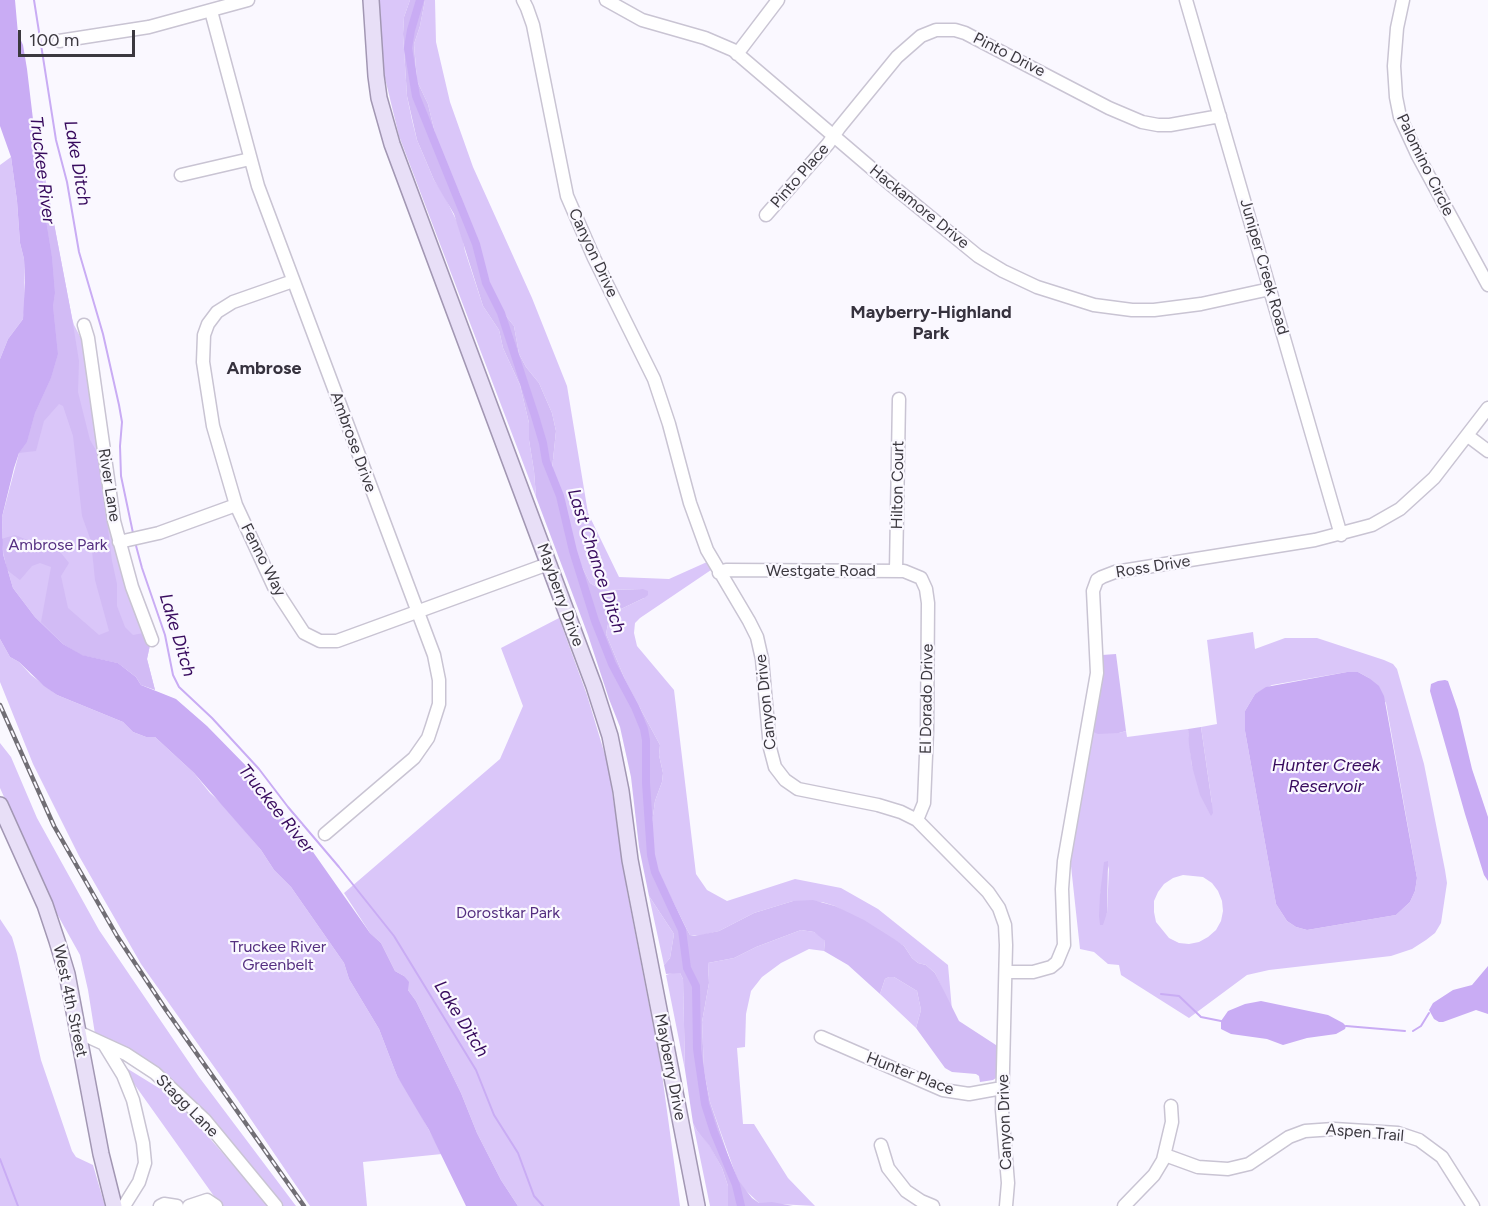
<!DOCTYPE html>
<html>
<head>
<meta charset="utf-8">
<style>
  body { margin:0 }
  #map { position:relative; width:1488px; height:1206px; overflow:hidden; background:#faf8ff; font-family:Figtree,sans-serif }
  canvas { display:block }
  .scale { position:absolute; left:18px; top:30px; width:117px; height:27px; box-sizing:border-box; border:3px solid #3b383f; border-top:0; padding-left:8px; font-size:18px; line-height:21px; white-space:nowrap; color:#3b383f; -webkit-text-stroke:4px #faf8ff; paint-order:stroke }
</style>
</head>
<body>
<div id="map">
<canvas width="1488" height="1206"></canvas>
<div class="scale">100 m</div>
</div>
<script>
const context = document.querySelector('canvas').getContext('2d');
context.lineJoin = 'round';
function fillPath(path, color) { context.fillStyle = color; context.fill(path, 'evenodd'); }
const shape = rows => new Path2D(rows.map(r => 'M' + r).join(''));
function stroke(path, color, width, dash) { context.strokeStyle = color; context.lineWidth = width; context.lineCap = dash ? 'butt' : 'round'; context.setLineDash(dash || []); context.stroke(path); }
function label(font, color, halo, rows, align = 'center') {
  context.font = font + ' Figtree,sans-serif'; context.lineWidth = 4.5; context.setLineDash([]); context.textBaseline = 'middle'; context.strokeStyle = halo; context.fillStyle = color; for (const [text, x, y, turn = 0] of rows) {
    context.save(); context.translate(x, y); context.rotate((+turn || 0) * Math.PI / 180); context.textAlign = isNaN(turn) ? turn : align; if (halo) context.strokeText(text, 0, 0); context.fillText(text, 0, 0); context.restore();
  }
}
fillPath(shape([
  [380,0,410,0,404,17,403,34,407,96,412,120,417,140,434,180,444,195,461,230,465,251,483,306,499,330,503,348,520,385,529,423,529,440,534,471,536,497,399,136,384,74,380,38],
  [425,0,435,0,436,42,450,102,473,167,532,298,567,386,588,513,619,577,669,579,707,562,711,570,640,618,635,623,634,633,637,646,674,690,696,874,707,890,727,901,795,879,841,888,878,909,948,965,952,1010,935,973,926,965,918,963,912,958,904,946,835,906,822,902,793,901,754,913,719,931,699,936,690,935,685,926,656,867,653,853,652,823,655,801,662,782,663,773,659,755,660,745,626,682,606,634,609,619,621,609,644,598,643,589,609,590,595,586,590,583,578,559,552,469,556,431,552,413,539,383,526,367,519,354,514,326,506,316,488,280,478,240,464,209,460,194,439,150,428,104,417,81,414,44,420,26],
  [34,119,72,318,74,325,82,340,111,526,150,645,147,659,155,690,118,663,81,655,63,644,35,617,13,588,3,554,2,517,19,453,46,197,37,153],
  [11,157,17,201,20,243,24,259,25,306,23,319,8,339,0,359,0,165],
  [559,618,587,695,608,765,627,891,661,1067,680,1206,518,1206,501,1180,477,1133,461,1093,416,1001,408,990,404,976,395,971,381,943,370,933,344,893,500,759,523,706,501,648],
  [1253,632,1255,649,1285,638,1317,638,1384,660,1393,664,1397,669,1424,764,1445,870,1447,883,1441,923,1435,933,1426,940,1412,949,1391,956,1269,970,1247,975,1189,1018,1121,975,1119,965,1108,964,1094,952,1080,949,1070,857,1093,732,1119,733,1126,731,1127,737,1188,729,1192,766,1212,804,1201,727,1217,724,1207,640],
  [1347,672,1358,672,1369,678,1386,703,1417,878,1415,891,1410,902,1396,915,1307,930,1296,927,1287,921,1276,904,1245,731,1245,711,1255,694,1272,685],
  [1109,866,1107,913,1100,925,1100,894],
  [1183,875,1203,877,1212,883,1218,891,1222,901,1223,911,1221,921,1216,930,1208,937,1199,942,1189,944,1179,943,1169,938,1156,922,1154,912,1154,901,1158,892,1164,884,1173,878],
  [0,639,10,657,19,662,31,675,57,695,123,722,133,732,146,737,155,737,194,773,210,793,222,804,261,850,274,870,291,887,344,963,349,979,379,1029,397,1076,411,1097,442,1154,363,1162,367,1206,310,1206,237,1099,141,964,79,856,33,764,0,682],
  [0,743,11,757,37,818,99,930,199,1077,296,1206,283,1206,191,1098,169,1077,153,1066,95,1034,88,990,80,955,56,912,0,788],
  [649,896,674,934,670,958,664,965],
  [0,919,12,937,17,954,41,1060,72,1151,76,1157,93,1165,105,1206,0,1206],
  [801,930,814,932,822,937,825,941,824,951,809,949,781,963,762,977,751,991,746,1014,745,1047,737,1048,743,1124,754,1124,788,1178,815,1206,759,1203,739,1184,710,1102,704,1071,702,1022,709,983,708,963,734,958,756,947],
  [675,972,680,973,683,979,685,1070,666,975],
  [889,977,894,977,917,991,921,1010,916,1028,880,994,885,979],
  [115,1061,167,1093,185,1110,269,1206,221,1206,132,1081],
  [693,1123,697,1131,709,1144,722,1168,728,1186,728,1206,710,1206]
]), '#dac6f9');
fillPath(shape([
  [410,0,425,0,420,26,414,44,415,58,417,81,428,104,439,150,460,194,464,209,478,240,488,280,506,316,514,326,519,354,526,367,539,383,552,413,556,431,552,469,578,559,590,583,595,586,609,590,643,589,648,591,648,595,644,598,621,609,609,619,606,634,626,682,660,745,659,755,663,773,662,782,655,801,652,823,653,853,656,868,685,926,690,935,695,936,719,931,754,913,793,901,813,900,835,906,864,920,894,939,904,946,912,958,918,963,926,965,935,973,959,1021,999,1047,998,1072,996,1078,993,1080,980,1082,979,1076,976,1074,952,1072,945,1068,916,1028,921,1010,917,991,894,977,889,977,885,979,880,994,848,965,824,951,825,941,814,932,801,930,756,947,734,958,708,963,709,983,702,1022,704,1071,710,1102,735,1176,752,1198,759,1203,772,1202,793,1206,728,1206,728,1186,722,1168,709,1145,697,1131,693,1123,685,1070,683,979,680,973,666,974,664,965,670,958,674,934,649,896,639,847,631,777,620,727,609,699,588,635,536,497,534,471,529,440,529,423,520,385,503,348,499,330,483,306,454,214,434,180,417,140,407,96,403,34,404,17],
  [46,197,49,197,72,318,79,361,78,392,90,440,97,452,106,512,112,561,117,584,117,606,125,627,133,635,143,633,150,645,147,659,155,690,141,685,136,677,118,663,81,655,63,644,41,622,51,567,40,563,32,566,20,580,7,570,1,539,15,535,45,547,53,543,69,563,61,576,68,608,99,635,109,631,95,580,91,541,82,516,73,436,63,406,59,404,44,421,36,451,19,453,27,442,35,413,51,378,58,354,53,306,55,293,52,257,46,220],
  [1116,654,1126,731,1119,733,1098,734,1093,732,1101,677,1102,655],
  [1201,727,1212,804,1213,813,1211,816,1200,795,1192,766,1189,745,1188,729],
  [1108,861,1107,913,1103,925,1100,925,1099,916,1100,894,1104,862]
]), '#d2bbf5');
fillPath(shape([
  [0,0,15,0,18,34,23,45,27,69,37,153,46,197,46,220,52,257,55,293,53,306,58,354,51,378,35,413,27,442,19,453,14,468,2,517,3,554,13,588,35,617,63,644,82,655,118,663,136,677,141,685,176,699,207,726,254,774,280,814,299,832,370,933,381,943,395,971,404,976,409,982,408,990,416,1001,461,1093,477,1133,501,1180,518,1206,466,1206,429,1130,397,1076,379,1029,349,979,344,963,291,887,274,870,261,850,194,773,155,737,146,737,133,732,123,722,57,695,44,686,19,662,10,657,0,639,0,359,8,339,23,319,25,283,24,259,20,243,17,201,11,157,0,126],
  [1347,672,1358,672,1369,678,1379,686,1384,696,1417,878,1415,891,1410,902,1396,915,1307,930,1296,927,1287,921,1276,904,1245,731,1245,711,1255,694,1266,687],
  [1445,680,1448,681,1458,710,1472,769,1488,817,1488,881,1484,875,1465,814,1430,691,1431,684,1438,681],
  [1488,966,1488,1014,1476,1010,1443,1022,1439,1022,1434,1019,1429,1010,1433,1003,1453,990,1472,985],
  [1261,1001,1328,1015,1343,1023,1346,1026,1345,1029,1336,1034,1307,1038,1283,1045,1267,1039,1231,1034,1221,1029,1221,1021,1228,1011,1245,1004]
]), '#c9acf4');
stroke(shape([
  [34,0,56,140,67,182,79,252,103,334,119,405,122,422,120,446,121,476,133,533],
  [135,542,142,568,165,635,173,675,179,687,212,718,259,769,288,807,339,867,394,936,476,1070,494,1115,518,1153,534,1196,543,1206],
  [1161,994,1179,996,1201,1017,1221,1021],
  [1346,1026,1405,1031],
  [1413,1031,1421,1026,1429,1013],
  [0,1159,18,1206]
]), '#c9acf4', 2);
stroke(shape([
  [420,0,411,30,408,48,416,96,476,244,486,283,501,313,535,416,543,443,546,461,560,496,573,551,595,621,612,664,635,707,644,729,646,740,646,783,651,855,655,872,682,930,687,968,696,986,697,1049,705,1104,714,1132,736,1185,741,1206]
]), '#c9acf4', 8);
const minor = shape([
  [523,0,527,8,533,25,567,196,594,258,654,379,669,424,690,503,707,550,749,621,757,637,762,659,770,748,775,767,785,780,798,789,878,805,901,812,917,820,988,892,999,908,1005,925,1006,945,1002,1110,1008,1183,1006,1206],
  [606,0,642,20,705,38,733,50,890,184,978,256,1003,271,1037,287,1094,305,1132,310,1154,310,1201,304,1270,289],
  [1186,0,1341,535],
  [1403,0,1397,28,1394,66,1396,97,1400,117,1418,156,1488,285],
  [211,11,258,186,434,655,439,680,439,704,432,726,428,738,414,758,325,834],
  [59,41,149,27,248,0],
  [737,54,778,0],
  [181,175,250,159],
  [766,215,828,144,839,128,897,57,921,36,936,30,955,30,965,33,1109,108,1142,122,1158,125,1170,125,1220,116],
  [293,281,233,302,217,312,208,324,204,335,203,362,213,426,236,505,274,587,304,633,320,641,337,641,548,564],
  [84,325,88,338,114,521,132,587,152,640],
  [1468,436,1488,451],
  [119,542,159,533,236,505],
  [896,571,899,399],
  [719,573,726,570,904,571,921,578,926,589,928,603,927,731,924,803,917,820],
  [1007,972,1033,972,1051,967,1057,962,1064,945,1062,889,1064,861,1097,673,1093,591,1097,580,1102,577,1115,572,1315,540,1372,525,1400,509,1434,478,1488,408],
  [78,1032,126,1054,155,1073,205,1120,276,1206],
  [821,1037,943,1090,969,1094,1002,1088],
  [104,1044,123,1075,133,1100,143,1143,145,1163,139,1182,124,1206],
  [881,1145,888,1168,906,1191,921,1201,933,1206],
  [1165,1155,1198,1167,1228,1169,1249,1164,1289,1137,1305,1131,1334,1129,1398,1133,1419,1140,1442,1157,1473,1206],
  [160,1206,164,1204,177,1206],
  [189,1206,207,1200,216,1206],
  [1124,1206,1154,1175,1163,1160,1172,1122,1171,1106]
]);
const major = shape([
  [371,0,376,76,379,98,392,144,594,686,610,736,621,791,630,860,697,1206],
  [0,805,45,905,57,941,67,974,101,1154,114,1206]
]);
stroke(minor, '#c9c4d3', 15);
stroke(major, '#a297b3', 18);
stroke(minor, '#fff', 12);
stroke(major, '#e8dff7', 15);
const rail = shape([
  [0,705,54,826,117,936,166,1010,304,1206]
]);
stroke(rail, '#716e75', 4.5);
stroke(rail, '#faf8ff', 2, [7]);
label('16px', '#3b383f', '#faf8ff', [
  ["Pinto Drive",1009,55,27],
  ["Palomino Circle",1425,165,64],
  ["Pinto Place",800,176,-49],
  ["Hackamore Drive",919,207,39],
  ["Canyon Drive",593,253,65],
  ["Juniper Creek Road",1264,267,74],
  ["Ambrose Drive",353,442,70],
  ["River Lane",109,485,81],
  ["Hilton Court",898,485,-89],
  ["Fenno Way",263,560,63],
  ["Ross Drive",1153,567,-9],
  ["Westgate Road",821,571],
  ["Mayberry Drive",560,595,70],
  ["El Dorado Drive",927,699,-89],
  ["Canyon Drive",766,702,-96],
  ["West 4th Street",70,1001,78],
  ["Mayberry Drive",670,1067,79],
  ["Hunter Place",910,1074,21],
  ["Stagg Lane",187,1106,45],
  ["Canyon Drive",1005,1122,-92],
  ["Aspen Trail",1365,1133,5]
]);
label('16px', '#552f80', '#faf8ff', [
  ["Ambrose Park",58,545],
  ["Dorostkar Park",508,913],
  ["Truckee River",278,947],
  ["Greenbelt",278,965]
]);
label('italic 18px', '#380b5e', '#faf8ff', [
  ["Lake Ditch",77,163,80],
  ["Truckee River",42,170,83],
  ["Last Chance Ditch",596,561,72],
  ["Lake Ditch",177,635,73],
  ["Hunter Creek",1326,766],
  ["Reservoir",1326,787],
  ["Truckee River",276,809,51],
  ["Lake Ditch",461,1019,58]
]);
label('bold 18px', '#36323e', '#faf8ff', [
  ["Mayberry-Highland",931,313],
  ["Park",931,334],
  ["Ambrose",264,369]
]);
</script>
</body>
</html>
